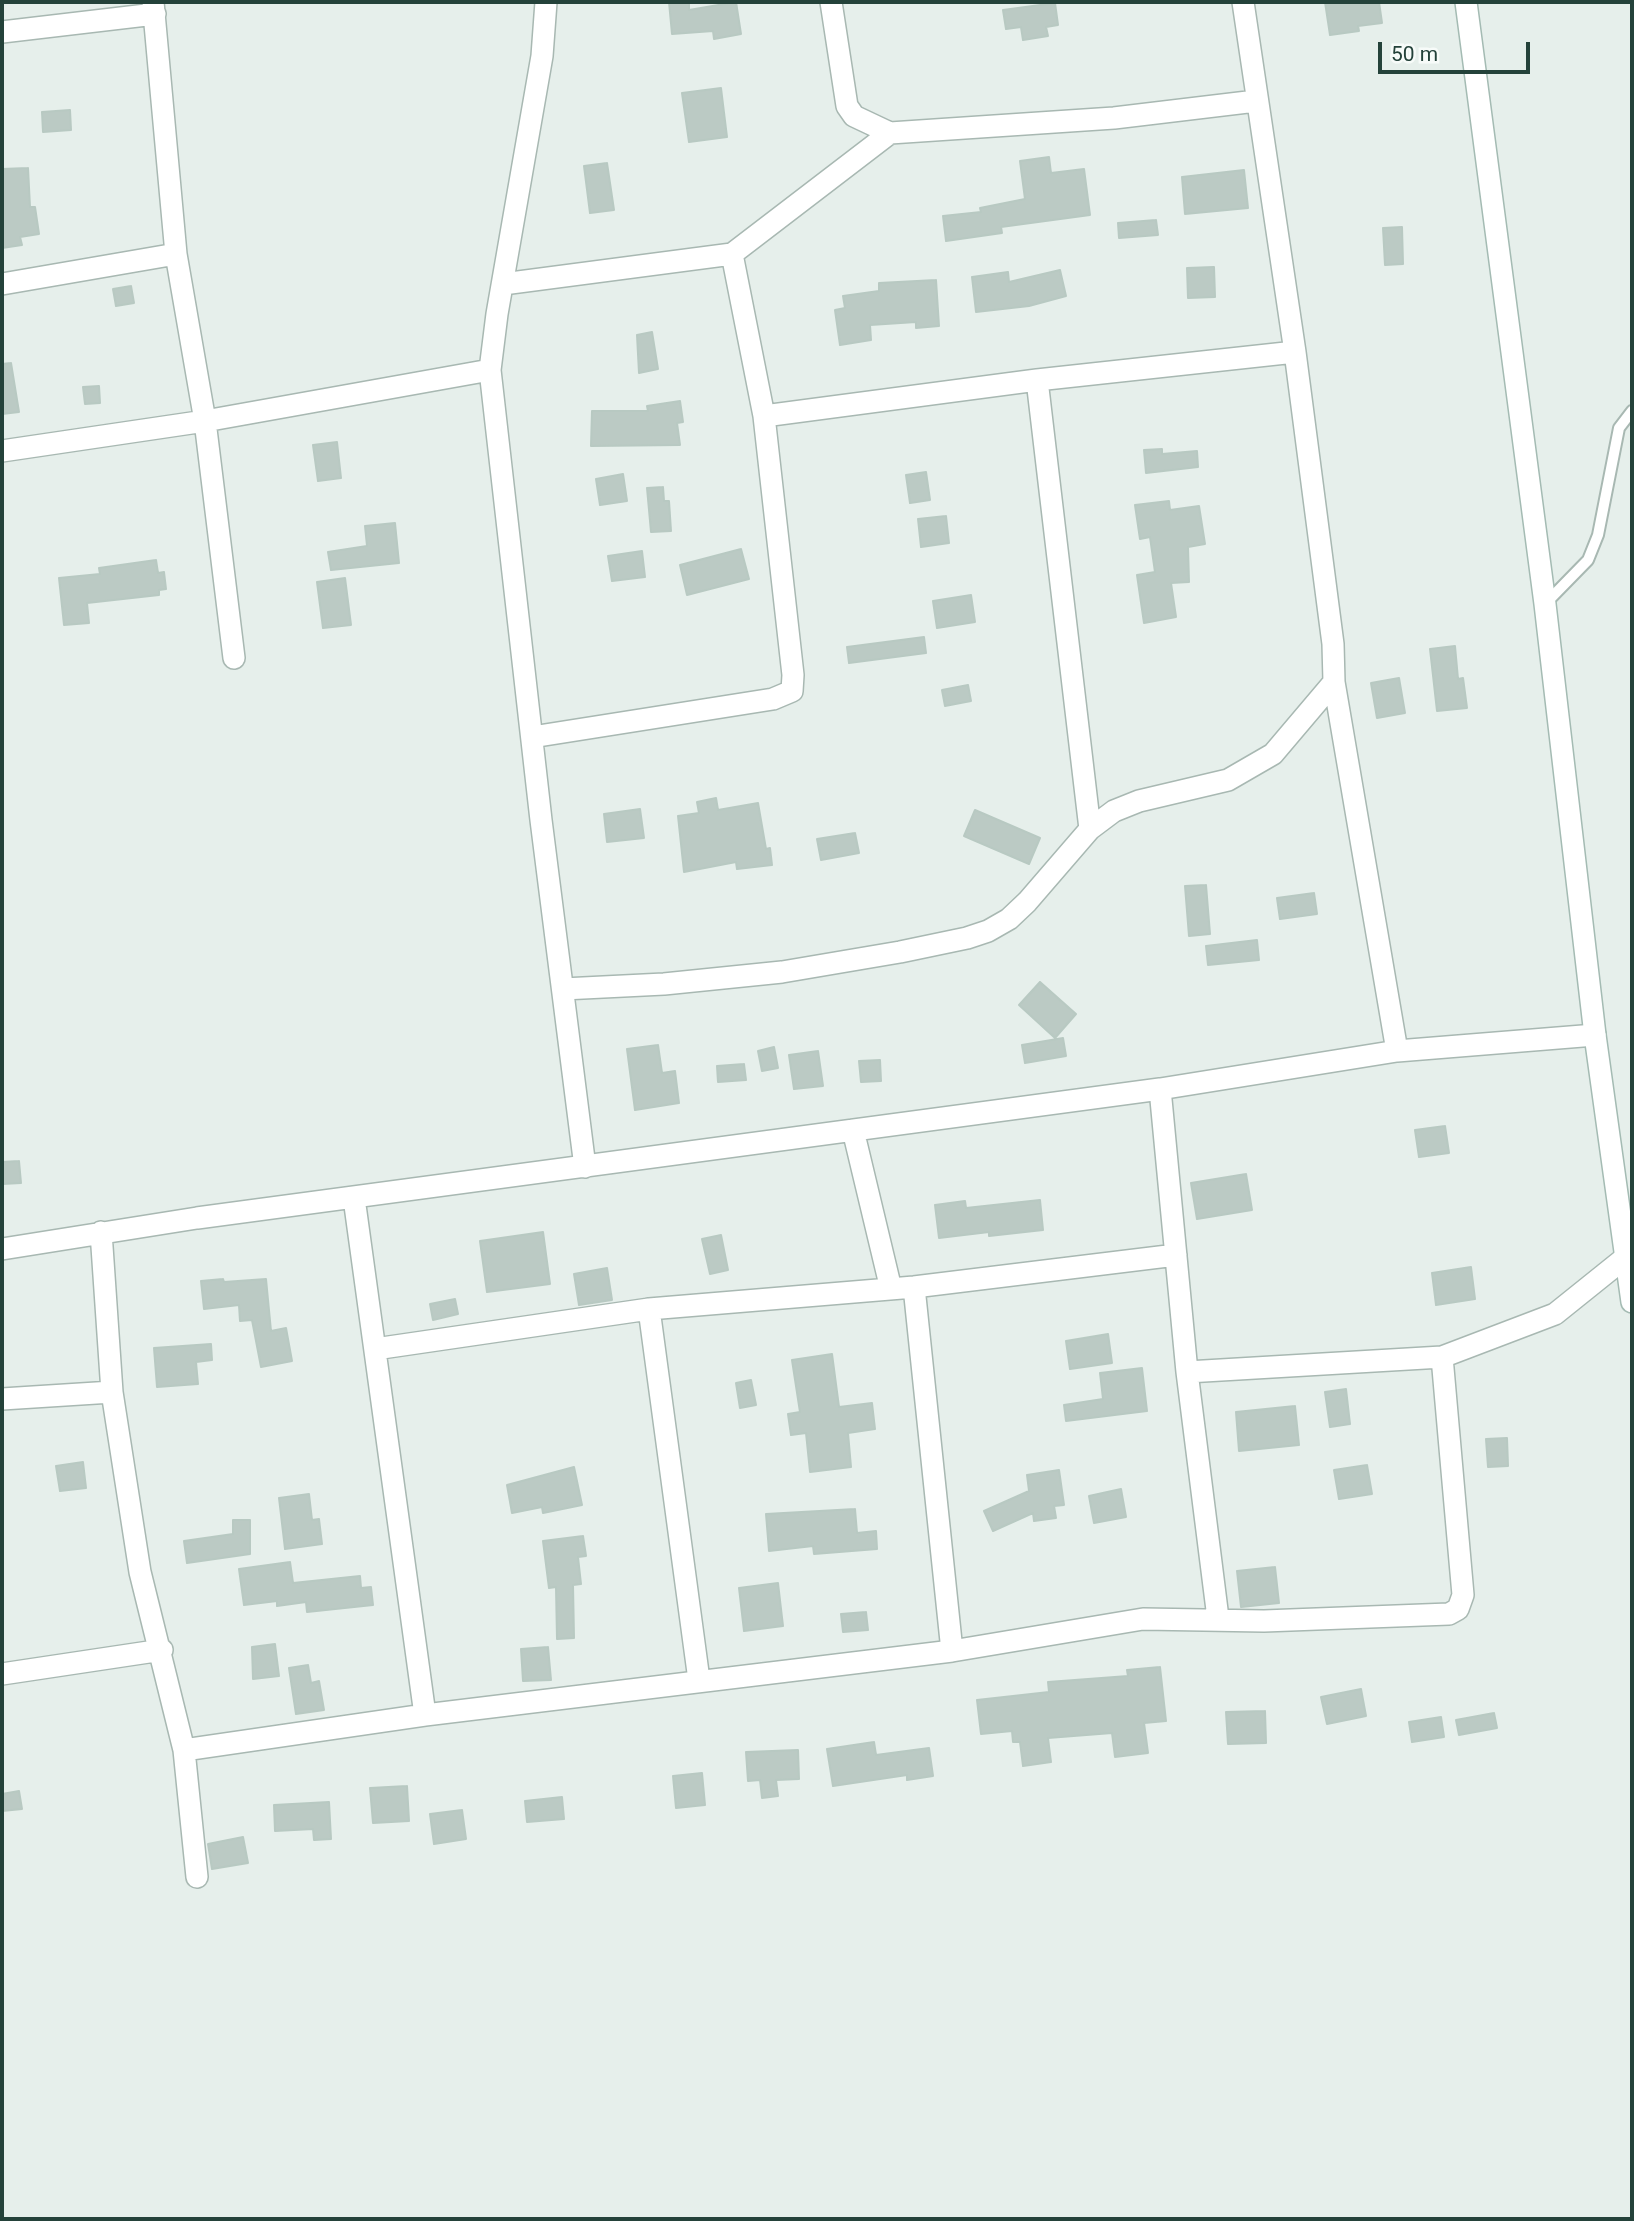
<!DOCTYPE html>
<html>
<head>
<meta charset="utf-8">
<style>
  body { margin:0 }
  #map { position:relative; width:1634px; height:2221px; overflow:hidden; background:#e6efeb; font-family:Roboto,sans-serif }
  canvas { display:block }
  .frame { position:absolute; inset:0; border:4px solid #24423a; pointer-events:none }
  .scale { position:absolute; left:1378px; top:42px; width:152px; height:32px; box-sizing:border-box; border:4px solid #24423a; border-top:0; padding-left:9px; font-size:21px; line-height:24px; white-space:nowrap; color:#24423a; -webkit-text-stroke:5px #f7fbf9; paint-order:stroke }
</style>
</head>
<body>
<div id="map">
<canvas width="1634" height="2221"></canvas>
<div class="frame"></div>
<div class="scale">50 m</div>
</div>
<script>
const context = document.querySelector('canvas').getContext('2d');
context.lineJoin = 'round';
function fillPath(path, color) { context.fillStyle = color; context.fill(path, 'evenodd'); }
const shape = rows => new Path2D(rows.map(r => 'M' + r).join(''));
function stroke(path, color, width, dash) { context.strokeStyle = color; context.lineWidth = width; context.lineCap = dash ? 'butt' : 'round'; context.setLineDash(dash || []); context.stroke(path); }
const building = shape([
  [669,2,689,2,689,10,736,2,741,34,714,39,713,31,672,34,669,2],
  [1325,2,1379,2,1382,23,1358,26,1359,31,1330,35,1325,2],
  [1055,3,1058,25,1046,27,1048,36,1023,40,1021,27,1006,29,1003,10,1055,3],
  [721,88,727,137,689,142,682,93,721,88],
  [70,110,71,130,43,132,42,112,70,110],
  [1049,157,1051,173,1084,169,1090,215,1001,227,1002,233,946,241,943,216,981,212,980,208,1025,199,1020,161,1049,157],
  [607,163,614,210,590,213,584,166,607,163],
  [28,168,30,207,35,207,39,234,20,237,22,245,2,248,2,169,28,168],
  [1244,170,1248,208,1185,214,1182,177,1244,170],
  [1156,220,1158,235,1119,238,1118,223,1156,220],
  [1402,227,1403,264,1385,265,1383,228,1402,227],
  [1214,267,1215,297,1188,298,1187,268,1214,267],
  [1060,270,1066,296,1029,306,976,312,972,277,1008,272,1009,282,1060,270],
  [936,280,939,326,916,328,916,322,870,325,871,340,840,345,835,310,845,308,843,296,879,291,879,283,936,280],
  [131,286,134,303,116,306,113,289,131,286],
  [652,332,658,369,639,373,637,335,652,332],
  [11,363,19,412,2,414,2,364,11,363],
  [99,386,100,403,85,404,83,387,99,386],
  [680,401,683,422,677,423,680,445,591,446,592,411,648,411,647,406,680,401],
  [337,442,341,478,318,481,313,445,337,442],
  [1162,449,1162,454,1197,451,1198,467,1146,473,1144,450,1162,449],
  [926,472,930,500,910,503,906,475,926,472],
  [623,474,627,501,600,505,596,479,623,474],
  [663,487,664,501,669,501,671,531,651,532,647,488,663,487],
  [1169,501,1170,510,1199,506,1205,544,1188,547,1189,582,1171,583,1176,617,1144,623,1137,575,1155,572,1150,537,1140,539,1135,505,1169,501],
  [946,516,949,543,921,547,918,519,946,516],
  [395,523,399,563,331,570,328,552,367,546,365,526,395,523],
  [741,549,749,579,687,595,680,565,741,549],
  [642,551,645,577,612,581,608,556,642,551],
  [156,560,158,573,164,572,166,589,159,590,159,595,87,603,89,623,64,625,59,578,100,574,99,568,156,560],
  [345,578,351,625,323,628,317,582,345,578],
  [971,595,975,622,937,628,933,601,971,595],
  [924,637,926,653,849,663,847,647,924,637],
  [1455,646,1458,679,1463,678,1467,708,1437,711,1430,649,1455,646],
  [1399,678,1405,713,1377,718,1371,683,1399,678],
  [968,685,971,701,945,706,942,690,968,685],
  [716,798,718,810,758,803,766,849,770,848,772,865,737,869,736,862,684,872,678,816,699,813,697,802,716,798],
  [640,809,644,838,607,842,604,814,640,809],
  [975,810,1040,838,1029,864,964,836,975,810],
  [855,833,859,853,821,860,817,839,855,833],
  [1206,885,1210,934,1189,936,1185,886,1206,885],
  [1314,893,1317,914,1280,919,1277,898,1314,893],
  [1257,940,1259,960,1208,965,1206,946,1257,940],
  [1040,982,1076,1014,1055,1038,1019,1005,1040,982],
  [1063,1038,1066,1056,1025,1063,1022,1045,1063,1038],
  [658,1045,662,1073,675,1071,679,1103,635,1110,627,1049,658,1045],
  [774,1047,778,1068,762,1071,758,1051,774,1047],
  [818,1051,823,1086,794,1089,789,1055,818,1051],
  [880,1060,881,1081,861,1082,859,1061,880,1060],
  [744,1064,746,1080,718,1082,717,1066,744,1064],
  [1445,1126,1449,1153,1419,1157,1415,1130,1445,1126],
  [19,1161,21,1183,2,1184,2,1162,19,1161],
  [1246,1174,1252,1210,1197,1219,1191,1183,1246,1174],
  [1040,1200,1043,1230,989,1236,989,1232,939,1238,935,1205,965,1201,966,1208,1040,1200],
  [543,1232,550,1284,487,1292,480,1241,543,1232],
  [721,1235,728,1270,710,1274,702,1239,721,1235],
  [1471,1267,1475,1299,1436,1305,1432,1273,1471,1267],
  [607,1268,612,1300,579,1305,574,1274,607,1268],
  [223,1279,224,1282,266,1279,271,1331,286,1328,292,1361,261,1367,252,1320,240,1321,239,1305,204,1309,201,1281,223,1279],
  [455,1299,458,1314,433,1320,430,1304,455,1299],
  [1108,1334,1112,1363,1070,1369,1066,1341,1108,1334],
  [211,1344,212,1360,196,1362,198,1384,157,1387,154,1348,211,1344],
  [832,1354,839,1407,872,1403,875,1429,848,1433,851,1467,810,1472,806,1433,791,1435,788,1414,800,1412,792,1360,832,1354],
  [1142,1368,1147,1411,1066,1421,1064,1405,1103,1399,1100,1373,1142,1368],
  [751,1380,756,1405,740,1408,736,1383,751,1380],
  [1346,1389,1350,1424,1330,1427,1325,1392,1346,1389],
  [1295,1406,1299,1445,1239,1451,1236,1412,1295,1406],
  [1507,1438,1508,1466,1488,1467,1486,1439,1507,1438],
  [83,1462,86,1488,60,1491,56,1466,83,1462],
  [1367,1465,1372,1494,1339,1499,1334,1470,1367,1465],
  [574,1467,582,1505,543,1513,542,1507,512,1513,507,1485,574,1467],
  [1059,1470,1064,1505,1054,1506,1056,1518,1034,1521,1033,1513,993,1531,984,1511,1029,1491,1027,1475,1059,1470],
  [1121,1489,1126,1517,1094,1523,1089,1496,1121,1489],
  [309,1494,312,1520,319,1519,322,1544,285,1549,279,1498,309,1494],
  [855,1509,857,1533,876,1531,877,1549,814,1554,813,1546,769,1551,766,1514,855,1509],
  [233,1520,250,1520,250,1554,187,1563,184,1541,233,1534,233,1520],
  [583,1536,586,1556,578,1557,581,1584,573,1585,574,1638,557,1639,556,1587,549,1588,543,1541,583,1536],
  [290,1562,293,1583,360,1576,361,1588,371,1587,373,1605,307,1612,306,1602,277,1606,277,1601,244,1605,239,1569,290,1562],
  [1275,1567,1279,1603,1241,1607,1237,1571,1275,1567],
  [778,1583,783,1626,744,1631,739,1588,778,1583],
  [866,1612,868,1630,843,1632,841,1614,866,1612],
  [275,1644,279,1676,253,1679,252,1647,275,1644],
  [548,1647,551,1680,523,1681,521,1649,548,1647],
  [308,1665,311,1683,319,1681,324,1710,296,1714,289,1668,308,1665],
  [1160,1667,1166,1721,1144,1723,1148,1753,1115,1757,1112,1733,1048,1738,1051,1762,1023,1766,1020,1742,1013,1742,1012,1731,981,1734,977,1700,1049,1692,1048,1682,1128,1676,1127,1670,1160,1667],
  [1361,1689,1366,1716,1327,1724,1321,1697,1361,1689],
  [1265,1711,1266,1743,1228,1744,1226,1712,1265,1711],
  [1494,1713,1497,1728,1459,1735,1456,1720,1494,1713],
  [1441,1717,1444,1737,1412,1742,1409,1722,1441,1717],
  [874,1742,876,1755,929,1748,933,1776,907,1780,907,1775,833,1786,827,1749,874,1742],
  [798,1750,799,1779,776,1780,778,1796,762,1798,760,1780,748,1781,746,1752,798,1750],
  [702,1773,705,1805,676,1808,673,1776,702,1773],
  [407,1786,409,1821,373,1823,370,1788,407,1786],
  [19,1791,22,1809,2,1811,2,1794,19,1791],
  [562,1797,564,1819,527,1822,525,1801,562,1797],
  [329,1802,331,1839,314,1840,313,1829,275,1831,274,1805,329,1802],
  [462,1810,466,1839,434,1844,430,1814,462,1810],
  [243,1837,248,1863,212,1869,208,1844,243,1837]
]);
fillPath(building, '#bbcac4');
stroke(building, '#b8c9c2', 2);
const lane = shape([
  [1545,604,1588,560,1598,535,1619,428,1632,411]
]);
const street = shape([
  [153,2,176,254,205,421,490,370],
  [546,2,542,56,497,314,490,370,541,820,585,1167],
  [831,2,847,106,854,116,890,133,1114,118,1256,101],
  [1243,2,1295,352,1333,644,1334,682,1397,1051],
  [2,32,155,14],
  [2,284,176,254],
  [503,284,732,254,890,133],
  [1037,380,1090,829],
  [764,416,1037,380,1295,352],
  [2,451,205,421,234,658],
  [532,737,773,699,792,691,793,675,764,416,732,254],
  [563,989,664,984,782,972,900,952,967,938,988,931,1009,919,1027,902,1090,829,1114,811,1139,801,1228,780,1273,754,1334,682],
  [1160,1089,1187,1372,1218,1618],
  [853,1130,891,1289],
  [354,1198,425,1715],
  [101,1232,112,1392,140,1572,184,1750,197,1877],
  [2,1249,197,1218,1160,1089,1397,1051,1595,1035],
  [914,1287,952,1651],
  [649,1309,699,1680],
  [375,1349,649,1309,914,1287,1176,1255],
  [1187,1372,1442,1357,1555,1314,1626,1257],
  [2,1399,112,1392],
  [2,1674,162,1650],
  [184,1750,425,1715,952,1651,1143,1619,1264,1621,1449,1614,1458,1609,1463,1595,1442,1357]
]);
const secondary = shape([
  [1466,2,1545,604,1595,1035,1632,1302]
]);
stroke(lane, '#a8b8b2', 14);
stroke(street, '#a8b8b2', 24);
stroke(secondary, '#a4bbb3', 24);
stroke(lane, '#fff', 10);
stroke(street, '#fff', 21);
stroke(secondary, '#fff', 21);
</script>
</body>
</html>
